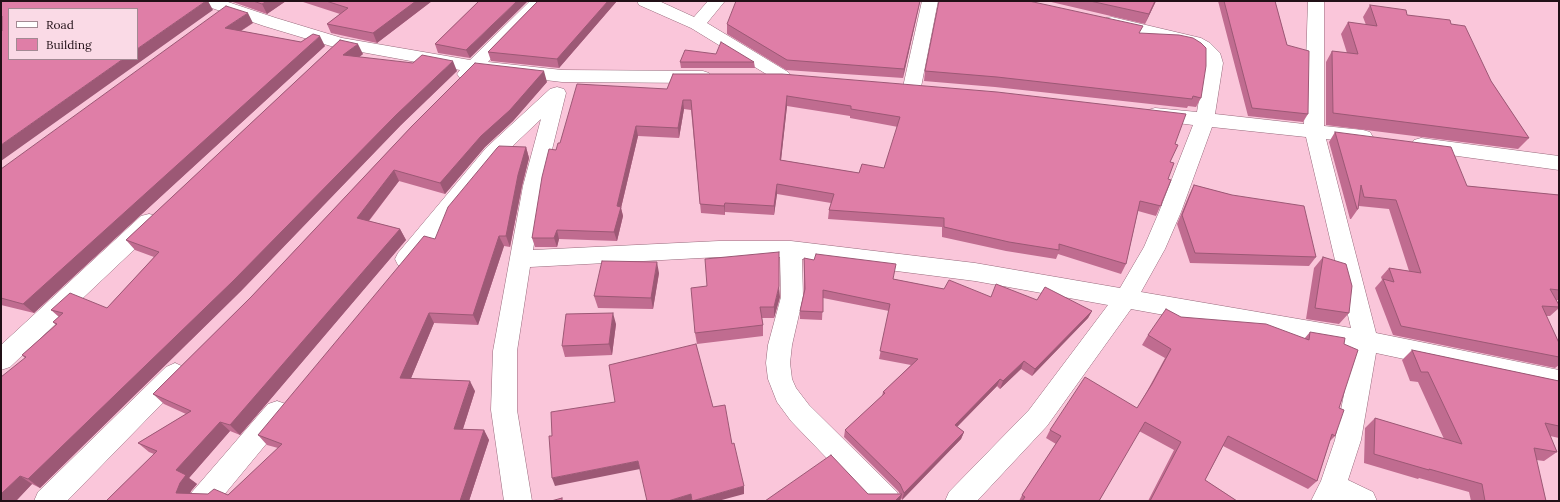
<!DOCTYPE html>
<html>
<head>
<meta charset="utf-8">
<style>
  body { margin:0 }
  #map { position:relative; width:1560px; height:502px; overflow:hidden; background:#fac6da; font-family:Lora,serif }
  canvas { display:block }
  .frame { position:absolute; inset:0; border:2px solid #211017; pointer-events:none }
  .legend { position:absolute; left:8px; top:8px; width:130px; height:52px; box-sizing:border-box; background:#fadae6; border:1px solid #a38993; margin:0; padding:5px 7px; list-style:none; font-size:12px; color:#211017 }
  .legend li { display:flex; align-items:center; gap:8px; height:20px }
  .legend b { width:20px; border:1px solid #a38993 }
</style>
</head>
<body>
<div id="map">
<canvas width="1560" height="502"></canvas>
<div class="frame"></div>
<ul class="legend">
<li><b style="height:5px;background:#fff"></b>Road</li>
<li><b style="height:11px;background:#df7ea7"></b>Building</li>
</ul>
</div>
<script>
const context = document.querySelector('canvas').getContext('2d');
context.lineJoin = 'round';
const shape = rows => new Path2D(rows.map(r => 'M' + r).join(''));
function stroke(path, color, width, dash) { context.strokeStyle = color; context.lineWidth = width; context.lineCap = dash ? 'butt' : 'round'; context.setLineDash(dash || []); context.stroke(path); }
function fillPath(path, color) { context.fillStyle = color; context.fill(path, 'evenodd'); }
const minor = shape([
  [201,1,225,1,276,18,342,38,470,60,530,1,547,1,488,62,562,70,703,71,709,73,712,77,709,81,703,83,562,82,478,72,472,78,466,80,460,78,457,74,460,70,334,47,264,26,203,5,201,1],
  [637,1,659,1,694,17,708,1,725,1,707,23,788,72,791,76,788,80,782,82,776,80,691,28,639,5,637,1],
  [922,1,938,1,921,87,919,91,912,93,905,91,903,87,922,1],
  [1308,1,1324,1,1324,126,1363,130,1370,132,1373,137,1370,142,1363,144,1326,139,1376,333,1559,370,1559,392,1376,353,1361,440,1348,480,1373,492,1377,501,1311,501,1321,481,1335,440,1353,349,1131,309,1047,426,977,501,945,501,949,492,1029,410,1108,305,975,281,802,259,803,297,792,345,790,363,792,379,796,388,809,405,897,492,901,501,868,501,791,421,777,402,768,379,766,363,768,345,781,297,780,257,719,257,530,267,517,351,517,410,532,501,504,501,491,410,493,351,523,186,541,119,500,158,414,265,406,268,398,265,395,259,398,253,486,148,550,89,557,87,564,89,566,93,543,186,533,250,719,241,791,241,975,263,1120,288,1144,247,1159,212,1193,125,1155,120,1148,118,1145,114,1148,110,1155,108,1197,112,1205,63,1203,55,1189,46,1106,26,1103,22,1106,18,1112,17,1201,38,1210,43,1220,53,1223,63,1215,114,1304,124,1308,1],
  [1212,127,1306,137,1351,328,1141,292,1165,249,1181,212,1212,127],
  [1421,138,1559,156,1559,170,1414,150,1411,145,1414,140,1421,138],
  [149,214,157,216,160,222,157,228,10,367,1,370,1,345,141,216,149,214],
  [175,363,184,367,187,374,184,381,67,501,34,501,38,492,166,367,175,363],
  [277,401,286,404,290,412,286,420,219,501,188,501,192,492,268,404,277,401]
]);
stroke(minor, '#986a7c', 1);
fillPath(minor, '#fff');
fillPath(shape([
  [230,1,286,1,267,14],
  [300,1,432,1,377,43,331,33,327,24,340,14],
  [479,1,470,58,438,53,435,44],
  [538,1,617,1,559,68,491,61,488,52],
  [920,1,903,78,786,70,727,34,727,24],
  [1047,1,1156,1,1145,24],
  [1218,1,1275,1,1287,45,1308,114,1303,122,1248,116],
  [1370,5,1407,15,1451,24,1491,81,1529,138,1518,149,1326,125,1326,62,1332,51,1347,53,1341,34,1348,22,1366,25,1363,17],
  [253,23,241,31,301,42,325,46,34,313,1,305,1,169],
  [1140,33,1201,98,1196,107,1188,106,1187,108,995,87,924,81,925,71],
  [340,40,363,54,359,57,457,71,401,125,241,291,40,488,32,484,16,501,1,501,25,358,22,355,56,325,53,322,59,317,51,310,107,308,154,257,135,250,126,240],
  [680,62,754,62,755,68,681,68],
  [673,74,1175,144,1170,162,1168,179,1162,202,1156,216,1138,211,1126,264,1121,274,1058,254,1056,259,1006,251,942,237,942,227,828,219,829,210,831,203,777,194,774,215,725,212,725,215,701,213,691,110,684,109,679,138,638,136,621,208,623,216,617,241,559,239,557,247,535,247,532,238,556,150,560,143,667,89],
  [787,106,850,116,850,118,898,127,884,168,859,173,781,160],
  [547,82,513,121,485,147,445,194,399,181,369,221,400,229,406,240,240,435,230,431,189,478,197,484,191,491,190,494,228,495,278,448,267,445,258,435,435,239,526,147,529,158,522,186,510,247,504,246,478,325,434,323,411,378,475,391,463,429,484,430,489,440,469,501,106,501,154,454,149,452,138,443,186,414,164,404,153,394,251,297,412,126],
  [1335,132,1467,186,1559,195,1559,300,1556,300,1559,305,1559,308,1550,316,1546,316,1559,343,1559,365,1555,368,1393,335,1375,288,1382,280,1381,277,1389,268,1409,271,1389,209,1359,206,1358,209,1351,219,1350,219,1329,142],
  [1194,185,1232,195,1316,257,1309,266,1190,263,1177,224,1189,195],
  [1323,257,1349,313,1339,324,1306,319,1314,268],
  [804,258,893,279,944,289,991,297,1037,300,1092,311,1088,318,1032,376,1021,369,1000,389,997,386,957,427,964,432,961,439,902,500,901,498,900,501,765,501,868,494,900,494,898,491,844,437,845,430,882,396,883,392,911,365,879,359,889,311,823,298,822,320,800,319,800,311,804,291],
  [659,273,653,309,598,308,594,296],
  [780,297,774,318,762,318,763,325,763,336,697,344,695,333],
  [1181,317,1304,339,1310,332,1339,408,1335,436,1330,441,1317,481,1308,489,1223,446,1205,480,1237,501,1148,501,1174,450,1139,431,1099,501,1019,501,1022,495,1056,444,1046,438,1050,430,1137,408,1146,393,1165,358,1142,345,1148,335],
  [616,324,612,355,565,357,562,346],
  [1412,350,1559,381,1559,438,1550,436,1557,452,1544,461,1536,460,1546,501,1471,501,1469,492,1419,478,1418,479,1364,463,1365,428,1375,418,1444,439,1418,382,1410,381,1402,360]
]), '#c06c90');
fillPath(shape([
  [206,1,208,1,213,10,1,161,1,145,123,59,137,59,137,49],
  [267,1,286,1,267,14,262,4],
  [416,1,432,1,377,43,373,33],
  [517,1,528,1,470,58,466,50],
  [608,1,617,1,559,68,557,59],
  [920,1,903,78,904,69],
  [1155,1,1156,1,1145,24,1149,14],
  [248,13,253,23,231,37,225,28],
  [2,16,9,26,1,29,1,17],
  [320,36,325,46,34,313,23,304],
  [358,44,363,54,348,66,343,55],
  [453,61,457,71,401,125,241,291,40,488,28,479,396,115],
  [544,71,547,82,513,121,485,147,445,194,440,183,481,136],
  [787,96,787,106,780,169,780,160],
  [683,100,684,109,679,138,678,128],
  [636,126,638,136,621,208,623,216,617,241,614,232,617,206],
  [526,147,529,158,522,186,510,247,506,236,518,175],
  [394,170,399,181,363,228,357,218],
  [777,184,777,194,774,215,774,206],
  [725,203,725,215,724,206],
  [400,229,406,240,240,435,230,425],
  [557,230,559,239,557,247,554,238],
  [499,236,504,246,478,325,473,315],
  [657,262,659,273,653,309,651,298],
  [779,286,780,297,774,318,774,307],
  [1092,311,1088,318,1032,376,1035,369],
  [429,313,434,323,407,388,400,378],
  [613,313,616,324,612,355,609,344],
  [1024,361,1021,369,1000,389,1003,381],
  [1000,379,997,386,952,432,955,425],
  [470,381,475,391,460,438,454,429],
  [220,422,230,431,189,478,197,484,191,491,187,501,176,493,176,470],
  [484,430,489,440,469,501,460,501],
  [964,432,961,439,902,500,904,493],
  [638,461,640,469,555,486,552,478],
  [20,476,32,484,16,501,1,501,1,494],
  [744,486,744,494,718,501,692,501],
  [691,494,692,501,668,501],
  [902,494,900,501,895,501]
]), '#9c5875');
const building = shape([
  [1,1,206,1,137,49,137,9,9,9,9,59,123,59,1,145,1,32,2,31,2,16,1,17,1,1],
  [253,1,267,1,262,4,253,1],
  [326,1,416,1,373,33,327,24,348,8,326,1],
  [479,1,517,1,466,50,435,44,479,1],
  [538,1,608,1,557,59,488,52,538,1],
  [736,1,920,1,904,69,787,60,727,24,736,1],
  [939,1,1029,1,1143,26,1139,33,1179,35,1193,38,1201,43,1206,48,1206,66,1201,98,1193,96,1192,99,997,77,925,71,939,1],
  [1090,1,1155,1,1149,14,1090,1],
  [1224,1,1275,1,1287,45,1309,51,1308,114,1252,108,1224,1],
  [1370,5,1406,10,1407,15,1450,20,1451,24,1465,26,1491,81,1529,138,1333,113,1332,51,1358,54,1348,22,1377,26,1370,5],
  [226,6,248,13,225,28,301,42,313,34,320,36,23,304,1,298,1,169,226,6],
  [340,40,358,44,343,55,413,63,422,55,453,61,396,115,233,281,28,479,20,476,1,494,1,377,26,357,22,355,57,324,53,322,63,313,51,310,70,293,107,308,159,252,126,240,340,40],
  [721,42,754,62,680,62,685,50,716,54,721,42],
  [475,63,544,71,510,110,481,136,440,183,394,170,357,218,400,229,230,425,220,422,176,470,186,475,180,483,176,493,208,494,214,489,228,495,282,444,258,435,424,236,435,239,448,207,497,148,499,146,526,147,518,175,506,236,499,236,473,315,429,313,400,378,470,381,454,429,484,430,460,501,106,501,157,451,138,443,191,411,153,394,251,297,412,126,475,63],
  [673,74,782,74,997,92,1186,114,1175,144,1178,145,1170,162,1174,163,1168,179,1171,180,1162,202,1161,206,1140,201,1126,264,1059,244,1059,250,1009,242,944,227,944,218,829,210,834,194,777,184,774,206,725,203,724,206,700,204,691,100,683,100,678,128,636,126,617,206,621,207,614,232,557,230,554,238,532,238,542,177,549,149,556,150,558,143,560,143,577,84,667,89,673,74],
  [787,96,851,106,851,109,900,117,884,168,862,164,859,173,780,160,787,96],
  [1335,132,1451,147,1467,186,1559,195,1559,290,1550,289,1559,305,1559,307,1542,306,1559,343,1559,357,1401,326,1383,279,1394,282,1389,268,1421,273,1396,200,1364,197,1361,185,1358,209,1357,209,1335,132],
  [1194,185,1232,195,1304,206,1316,257,1195,253,1182,215,1194,185],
  [779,252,779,286,774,307,760,307,763,325,695,333,691,288,707,286,705,259,779,252],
  [816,254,896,264,893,279,944,289,949,280,991,297,996,284,1037,300,1045,287,1092,311,1035,369,1024,361,1003,381,1000,379,955,425,964,432,904,493,900,484,845,430,885,393,883,392,918,359,880,351,890,304,823,290,823,312,800,311,805,289,804,258,814,260,816,254],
  [1323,257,1346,264,1352,286,1349,313,1315,308,1323,257],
  [602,261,657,262,651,298,594,296,602,261],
  [1166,309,1181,317,1266,324,1309,340,1310,332,1345,338,1344,344,1358,350,1339,408,1344,410,1335,436,1332,434,1317,481,1228,436,1205,480,1237,501,1150,501,1181,442,1145,422,1099,501,1022,501,1025,497,1022,495,1061,436,1050,430,1085,377,1137,408,1152,384,1171,349,1148,335,1166,309],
  [613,313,609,344,562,346,566,314,613,313],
  [696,344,713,407,725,405,732,444,734,443,744,486,692,501,691,494,668,501,647,501,638,461,552,478,549,436,552,436,551,412,615,402,609,365,696,344],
  [1412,350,1559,381,1559,426,1545,423,1557,452,1534,448,1546,501,1485,501,1482,484,1429,469,1429,470,1374,454,1375,418,1462,444,1428,372,1421,372,1412,350],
  [831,455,868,494,902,494,895,501,765,501,831,455],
  [562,498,562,501,551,501,562,498]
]);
fillPath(building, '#df7ea7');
stroke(building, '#9c5875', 1);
</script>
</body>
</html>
